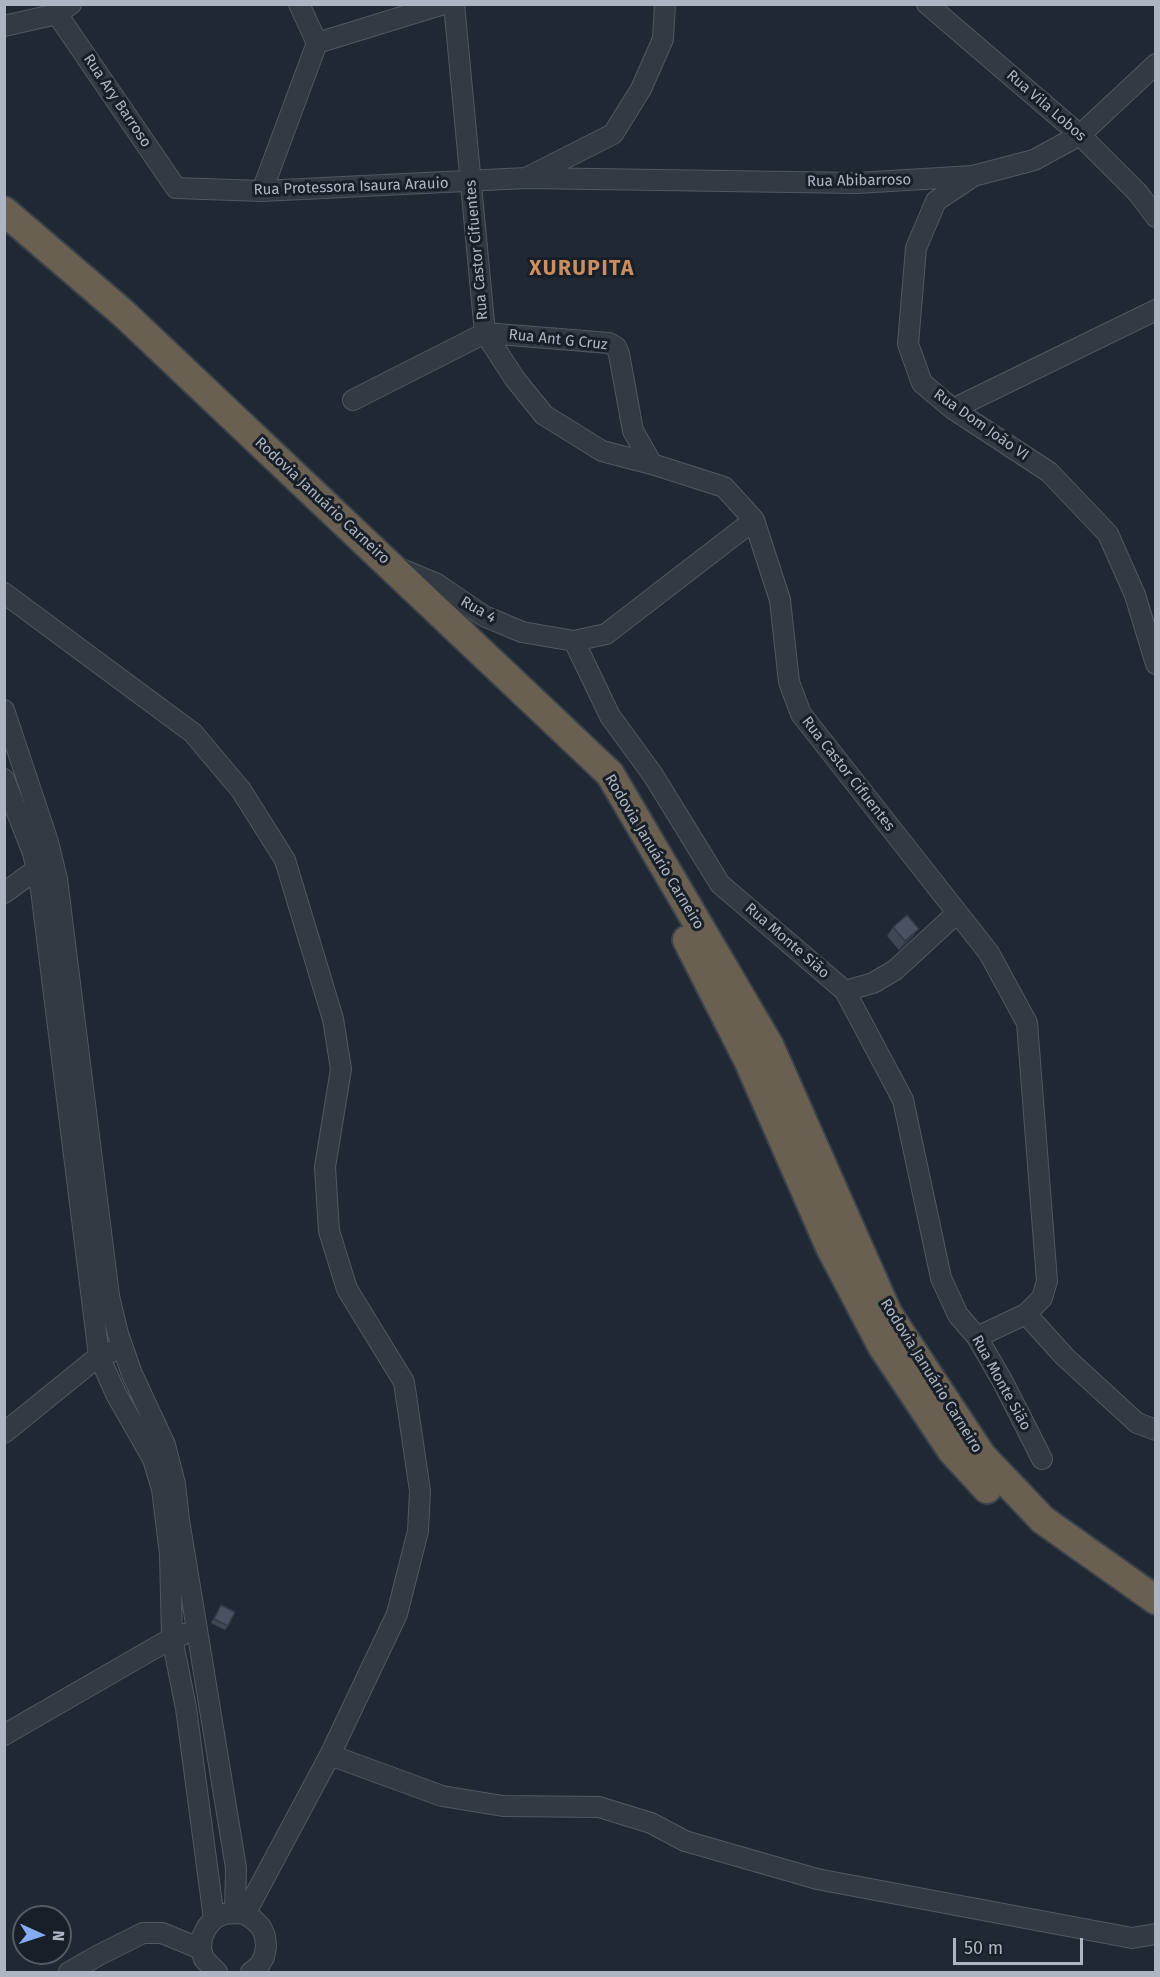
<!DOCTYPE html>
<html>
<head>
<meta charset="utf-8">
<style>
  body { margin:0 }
  #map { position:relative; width:1160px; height:1977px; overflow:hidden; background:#202834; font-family:"Fira Sans",sans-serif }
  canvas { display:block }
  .frame { position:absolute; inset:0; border:6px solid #adb5c2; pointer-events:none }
  .north { position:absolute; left:12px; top:1905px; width:60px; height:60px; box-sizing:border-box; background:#191f29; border:2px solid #545b66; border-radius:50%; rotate:93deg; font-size:16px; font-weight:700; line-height:24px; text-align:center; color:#adb5c2 }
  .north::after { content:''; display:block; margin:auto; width:21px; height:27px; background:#83adf0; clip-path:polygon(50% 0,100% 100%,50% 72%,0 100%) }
  .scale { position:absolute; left:953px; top:1938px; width:130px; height:27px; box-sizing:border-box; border:3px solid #adb5c2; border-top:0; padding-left:8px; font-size:18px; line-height:21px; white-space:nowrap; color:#adb5c2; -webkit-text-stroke:4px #191f29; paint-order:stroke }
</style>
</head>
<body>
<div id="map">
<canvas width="1160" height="1977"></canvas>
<div class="frame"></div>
<div class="north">N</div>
<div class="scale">50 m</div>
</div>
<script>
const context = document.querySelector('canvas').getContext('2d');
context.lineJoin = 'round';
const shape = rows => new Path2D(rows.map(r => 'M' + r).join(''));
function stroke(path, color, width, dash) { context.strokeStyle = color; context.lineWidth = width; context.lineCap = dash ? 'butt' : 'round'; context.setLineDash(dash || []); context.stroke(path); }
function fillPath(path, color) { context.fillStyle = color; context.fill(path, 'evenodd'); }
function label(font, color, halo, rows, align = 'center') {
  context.font = font + ' "Fira Sans",sans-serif'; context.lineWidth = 6; context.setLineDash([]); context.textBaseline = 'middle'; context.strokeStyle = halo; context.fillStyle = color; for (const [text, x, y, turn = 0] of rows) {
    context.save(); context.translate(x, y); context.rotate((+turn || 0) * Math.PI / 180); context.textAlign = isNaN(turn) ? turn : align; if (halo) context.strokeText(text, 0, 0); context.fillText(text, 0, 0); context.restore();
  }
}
const minor = shape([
  [454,4,485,333,515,379,544,415,602,451,652,464,724,487,754,520,780,600,789,682,801,714,989,953,1027,1023,1047,1281,1042,1298,1026,1314,977,1337],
  [927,4,1080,135,1138,193,1156,217],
  [57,14,176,188,262,191,526,178,857,183,973,176,1034,160,1080,135,1156,64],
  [4,26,57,14,71,4],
  [317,43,444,4],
  [528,177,613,134,641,89,663,39,665,4],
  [972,177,936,201,916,248,908,344,922,383,953,409,1049,472,1108,534,1135,595,1156,664],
  [262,191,317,43,299,4],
  [353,400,485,333,609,343,616,347,619,354,633,431,652,464],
  [953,409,1156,310],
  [401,569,437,584,484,616,522,632,574,641,606,634,754,520],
  [4,593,193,733,241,790,285,860,333,1019,341,1069,325,1167,329,1231,347,1289,404,1382,420,1491,418,1531,397,1614,330,1755,245,1914],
  [574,641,610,716,653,775,720,884,845,991,903,1100,941,1278,958,1315,977,1337,1003,1382,1042,1459],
  [4,710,48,842,57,879,109,1296,118,1334,132,1374,165,1445,175,1484,179,1520,236,1868,235,1913],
  [4,779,33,853,41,890,99,1356,116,1394,153,1459,162,1489,170,1554,172,1638,186,1708,214,1919],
  [4,893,37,869,49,869],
  [845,991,873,983,895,970,957,913],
  [1026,1314,1065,1357,1137,1423,1156,1430],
  [4,1433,99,1356,111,1352],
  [4,1735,172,1638,184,1634],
  [330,1755,442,1796,503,1806,599,1807,651,1823,685,1841,817,1879,1132,1938,1156,1934],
  [69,1972,99,1955,143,1933,162,1933,201,1949],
  [217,1972,204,1959,201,1949,202,1937,207,1927,214,1919,224,1914,235,1913,245,1914,254,1920,261,1927,265,1936,266,1947,264,1957,259,1966,251,1972]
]);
const highway = shape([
  [4,211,123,313,610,774,769,1045,888,1314,982,1456,1043,1520,1156,1600],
  [687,940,748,1060,830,1247,882,1346,952,1451,987,1489]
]);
stroke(minor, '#515863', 22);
stroke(highway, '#3b424c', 32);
stroke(minor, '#333a44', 20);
stroke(highway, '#6a6051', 28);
fillPath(shape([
  [893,927,913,937,899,950,887,936],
  [221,1605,228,1626,225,1630,211,1623]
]), '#3e4753');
fillPath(shape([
  [919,929,913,937,899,950,905,941]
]), '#323943');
const building = shape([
  [907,915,919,929,905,941,893,927,907,915],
  [221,1605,235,1612,228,1626,214,1619,221,1605]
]);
fillPath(building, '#485260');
stroke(building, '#323943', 1.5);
label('15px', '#adb5c2', '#191f29', [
  ["Rua Ary Barroso",117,101,56],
  ["Rua Vila Lobos",1046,106,41],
  ["Rua Abibarroso",859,181,-1],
  ["Rua Protessora Isaura Arauio",351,187,-2],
  ["Rua Castor Cifuentes",477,250,-95],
  ["Rua Ant G Cruz",558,340,6],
  ["Rua Dom João VI",981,425,35],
  ["Rodovia Januário Carneiro",322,501,43],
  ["Rua 4",478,610,30],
  ["Rua Castor Cifuentes",848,774,52],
  ["Rodovia Januário Carneiro",654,852,59],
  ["Rua Monte Sião",787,941,41],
  ["Rodovia Januário Carneiro",931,1376,58],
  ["Rua Monte Sião",1001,1383,61]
]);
context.letterSpacing = '1.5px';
label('bold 21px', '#cb8e5f', '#191f29', [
  ["XURUPITA",582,269]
]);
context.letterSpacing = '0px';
</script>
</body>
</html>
